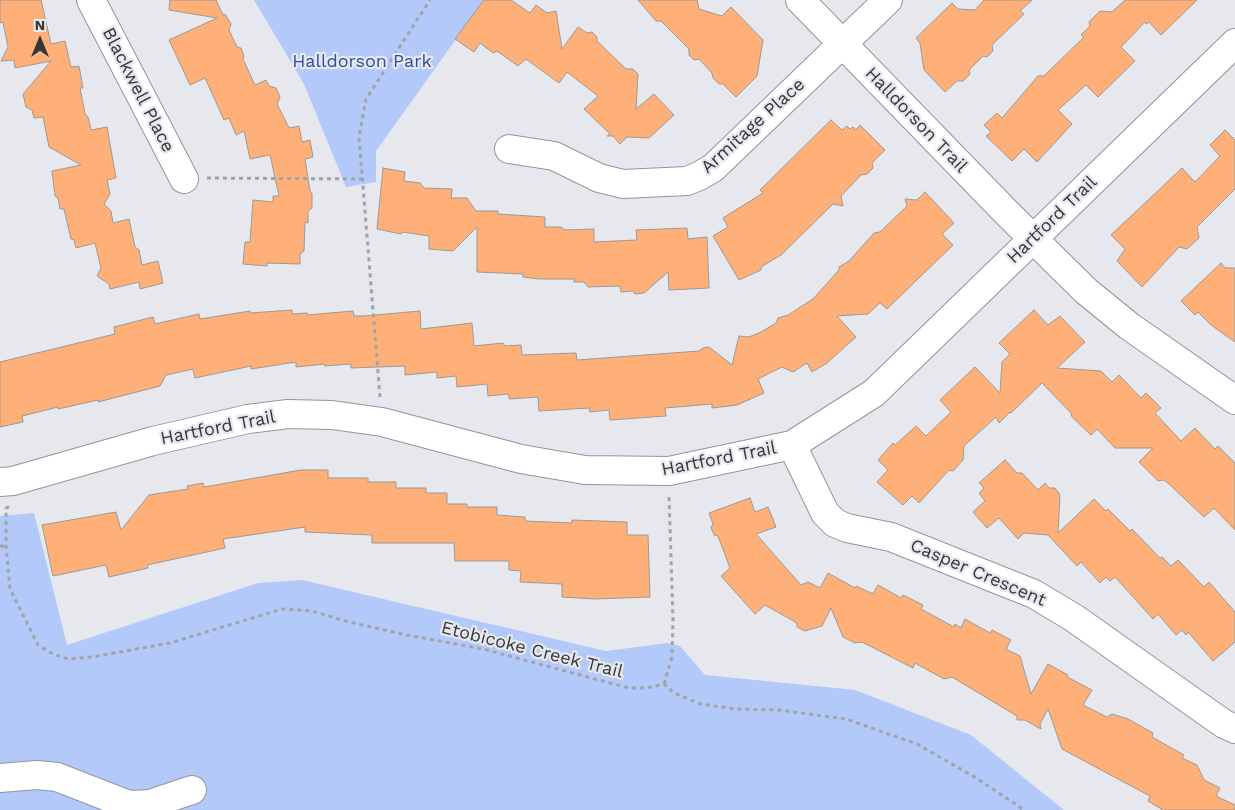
<!DOCTYPE html>
<html>
<head>
<meta charset="utf-8">
<style>
  body { margin:0 }
  #map { position:relative; width:1235px; height:810px; overflow:hidden; background:#e6e8ed; font-family:"Work Sans",sans-serif }
  canvas { display:block }
  .north { position:absolute; left:15px; top:15px; width:50px; height:50px; -webkit-text-stroke:4px #e6e8ed; paint-order:stroke; rotate:0deg; font-size:14px; font-weight:700; line-height:20px; text-align:center; color:#353638 }
  .north::after { content:''; display:block; margin:auto; width:18px; height:22px; background:#353638; clip-path:polygon(50% 0,100% 100%,50% 72%,0 100%) }
</style>
</head>
<body>
<div id="map">
<canvas width="1235" height="810"></canvas>
<div class="north">N</div>
</div>
<script>
const context = document.querySelector('canvas').getContext('2d');
context.lineJoin = 'round';
function fillPath(path, color) { context.fillStyle = color; context.fill(path, 'evenodd'); }
const shape = rows => new Path2D(rows.map(r => 'M' + r).join(''));
function stroke(path, color, width, dash) { context.strokeStyle = color; context.lineWidth = width; context.lineCap = dash ? 'butt' : 'round'; context.setLineDash(dash || []); context.stroke(path); }
function label(font, color, halo, rows, align = 'center') {
  context.font = font + ' "Work Sans",sans-serif'; context.lineWidth = 4.5; context.setLineDash([]); context.textBaseline = 'middle'; context.strokeStyle = halo; context.fillStyle = color; for (const [text, x, y, turn = 0] of rows) {
    context.save(); context.translate(x, y); context.rotate((+turn || 0) * Math.PI / 180); context.textAlign = isNaN(turn) ? turn : align; if (halo) context.strokeText(text, 0, 0); context.fillText(text, 0, 0); context.restore();
  }
}
fillPath(shape([
  [254,0,484,0,376,151,376,182,346,187,304,84],
  [34,513,67,645,258,583,302,580,606,651,668,643,680,646,705,675,855,690,971,735,1064,810,0,810,0,516]
]), '#b2c9f9');
const building = shape([
  [0,0,41,0,51,44,65,41,71,67,79,66,83,88,80,88,85,114,88,117,91,130,107,127,116,178,107,180,110,194,104,204,111,211,113,223,129,219,135,247,139,250,142,265,158,261,163,283,140,289,139,282,110,289,109,284,97,276,101,268,95,243,76,248,74,240,71,239,64,209,60,209,58,198,55,196,52,171,81,165,49,147,43,117,34,118,32,110,26,107,23,94,51,61,15,68,14,60,1,61,8,47,3,22,0,23,0,0],
  [170,0,216,0,223,15,225,14,231,24,229,30,237,47,241,48,244,56,243,59,255,85,266,80,269,86,276,88,280,97,277,104,289,128,299,126,302,142,310,140,313,157,305,159,310,191,312,193,312,208,308,211,308,223,305,222,304,251,300,254,300,264,267,263,267,266,243,264,245,242,250,242,253,200,273,202,273,196,279,196,270,155,250,159,244,131,236,135,229,118,224,120,205,78,190,85,169,40,217,18,169,10,170,0],
  [484,0,511,0,530,13,536,5,547,13,556,11,562,49,578,27,587,33,592,32,597,37,597,41,626,69,633,69,638,74,636,109,654,94,674,115,649,138,627,137,620,144,613,136,607,136,610,134,584,109,598,96,567,72,559,83,526,59,518,66,497,51,493,53,480,43,474,52,455,39,484,0],
  [638,0,697,0,699,9,722,16,731,7,763,40,757,76,736,97,723,84,719,84,713,78,712,73,699,59,694,60,689,55,689,49,661,21,656,21,638,0],
  [984,0,1032,0,1020,11,1024,14,992,45,993,51,987,57,983,56,969,70,970,74,963,81,957,81,945,92,924,70,920,43,916,38,952,3,958,9,975,10,984,0],
  [1125,0,1197,0,1161,35,1149,22,1146,24,1145,22,1121,47,1135,61,1098,97,1086,85,1058,110,1072,124,1037,162,1024,149,1012,161,986,136,991,132,984,125,997,113,1002,118,1038,76,1044,76,1084,37,1081,35,1090,26,1089,22,1100,11,1112,12,1125,0],
  [831,120,842,130,847,126,850,129,853,127,856,130,860,125,885,150,872,163,873,168,867,174,861,175,841,196,843,206,833,204,781,255,761,267,761,270,739,280,713,236,728,227,723,218,763,193,760,190,831,120],
  [1225,130,1235,140,1235,189,1197,227,1199,238,1187,249,1179,247,1142,287,1117,261,1125,249,1111,235,1182,168,1195,182,1220,156,1210,145,1225,130],
  [383,168,405,172,404,181,420,183,424,188,452,189,451,198,467,198,476,211,498,211,498,214,545,217,545,227,561,227,565,230,594,229,594,242,637,240,636,230,687,228,688,239,707,237,709,288,669,290,668,272,644,293,635,294,633,291,621,292,620,286,588,287,584,282,574,282,574,279,539,279,523,277,523,274,477,272,477,227,453,251,429,249,429,236,403,232,401,234,377,229,383,168],
  [925,192,954,223,942,234,953,245,887,309,880,303,868,314,837,316,856,337,827,363,812,372,807,363,793,372,782,367,758,379,764,393,737,405,712,408,712,404,665,408,666,416,610,420,609,410,590,412,589,408,539,411,538,397,509,399,509,394,488,396,487,384,457,387,456,376,437,378,437,372,405,375,405,366,351,368,351,364,325,366,325,364,296,367,296,362,251,369,251,366,195,378,193,369,166,375,160,386,98,402,98,400,58,409,58,407,22,416,23,422,0,427,0,362,115,334,114,327,153,317,155,324,199,314,200,319,250,311,250,313,292,310,292,314,307,313,307,315,353,311,354,316,364,316,420,311,421,329,472,323,474,346,503,343,505,346,521,345,522,355,576,353,577,360,699,351,703,348,709,347,732,365,739,336,749,337,761,332,776,323,778,318,788,315,813,299,839,270,839,267,849,261,874,233,880,232,907,206,905,199,917,200,925,192],
  [1221,263,1225,268,1235,268,1235,342,1211,325,1198,312,1195,315,1181,301,1221,263],
  [1034,310,1048,325,1060,316,1085,342,1057,368,1101,371,1112,382,1119,375,1141,398,1146,393,1161,408,1155,413,1181,441,1195,428,1215,449,1218,446,1235,463,1235,530,1214,508,1204,517,1169,484,1164,480,1158,481,1139,462,1153,448,1115,448,1097,429,1091,435,1072,417,1071,413,1042,383,1011,413,1010,412,999,423,996,417,964,446,963,460,953,471,949,470,919,503,912,496,903,505,877,482,888,470,878,460,893,443,895,445,916,426,926,436,951,412,940,400,975,367,1000,393,1002,362,1010,354,999,343,1034,310],
  [1005,460,1017,473,1022,473,1038,490,1045,483,1049,488,1055,488,1060,495,1058,533,1094,499,1106,511,1108,509,1130,531,1132,529,1160,558,1162,557,1171,566,1178,560,1204,587,1209,582,1235,612,1235,642,1213,661,1188,632,1186,635,1182,630,1176,635,1158,614,1153,619,1115,577,1110,581,1106,577,1100,583,1081,562,1077,566,1048,535,1024,533,1018,539,999,518,987,528,973,512,985,501,979,493,984,488,979,483,1005,460],
  [301,470,328,470,328,478,368,478,368,482,396,482,396,488,426,488,426,493,447,493,447,504,467,504,467,507,497,507,497,515,525,517,525,521,572,523,572,520,627,522,627,535,648,535,650,597,595,599,562,597,562,584,520,582,521,571,509,570,509,561,455,561,454,543,372,543,372,535,305,532,305,527,223,539,225,548,147,565,148,568,109,577,106,565,53,576,42,525,116,512,121,530,149,495,188,489,187,486,203,483,204,487,301,470],
  [750,498,755,512,768,507,776,527,756,534,801,585,808,582,820,588,828,573,855,588,856,586,873,594,878,585,901,598,903,595,923,605,921,609,954,627,955,624,961,628,965,619,990,633,992,630,1011,640,1006,649,1020,656,1031,694,1048,664,1068,675,1067,677,1092,690,1083,705,1107,717,1112,714,1128,719,1153,733,1152,737,1184,755,1182,758,1197,765,1204,780,1220,788,1216,796,1235,805,1235,810,1163,810,1148,801,1150,796,1062,749,1048,709,1040,724,1041,729,1025,720,1017,720,1017,716,952,677,944,679,915,663,913,668,862,642,855,643,843,637,831,608,822,626,805,631,797,627,797,623,765,605,755,614,721,576,730,568,718,536,714,535,711,527,713,524,709,513,750,498]
]);
fillPath(building, '#ffb078');
stroke(building, '#9d9895', 1);
const minor = shape([
  [91,0,184,179],
  [800,0,1006,212,1086,291,1129,326,1235,400],
  [509,149,554,156,599,178,623,184,687,181,699,176,713,168,888,0],
  [792,445,825,513,835,523,847,528,891,537,1034,594,1074,618,1224,724,1235,729],
  [0,482,13,481,153,441,248,419,288,414,332,415,382,422,521,459,585,470,669,471,792,445,874,393,1235,43],
  [0,778,37,775,57,777,129,805,150,804,192,790]
]);
stroke(minor, '#93959a', 30);
stroke(shape([
  [207,178,363,179],
  [380,397,359,137,366,99,430,0],
  [9,507,6,508,6,546,10,589,38,645,53,654,68,659,92,657,170,643,282,609,312,611,349,622,407,635,483,649,629,688,647,688,664,684,674,693,701,704,735,709,779,710,846,719,917,744,978,779,1024,810],
  [0,546,6,546],
  [664,684,672,657,673,620,669,495]
]), '#a2a4a8', 3, [4, 4]);
stroke(minor, '#fff', 28);
label('18px', '#294ea5', '#e6e8ed', [
  ["Halldorson Park",362,62]
]);
label('18px', '#353638', '#e6e8ed', [
  ["Blackwell Place",138,90,63],
  ["Halldorson Trail",916,120,46],
  ["Armitage Place",753,126,-42],
  ["Hartford Trail",1052,220,-44],
  ["Hartford Trail",218,428,-11],
  ["Hartford Trail",719,459,-11],
  ["Casper Crescent",978,573,23],
  ["Etobicoke Creek Trail",532,650,14]
]);
</script>
</body>
</html>
